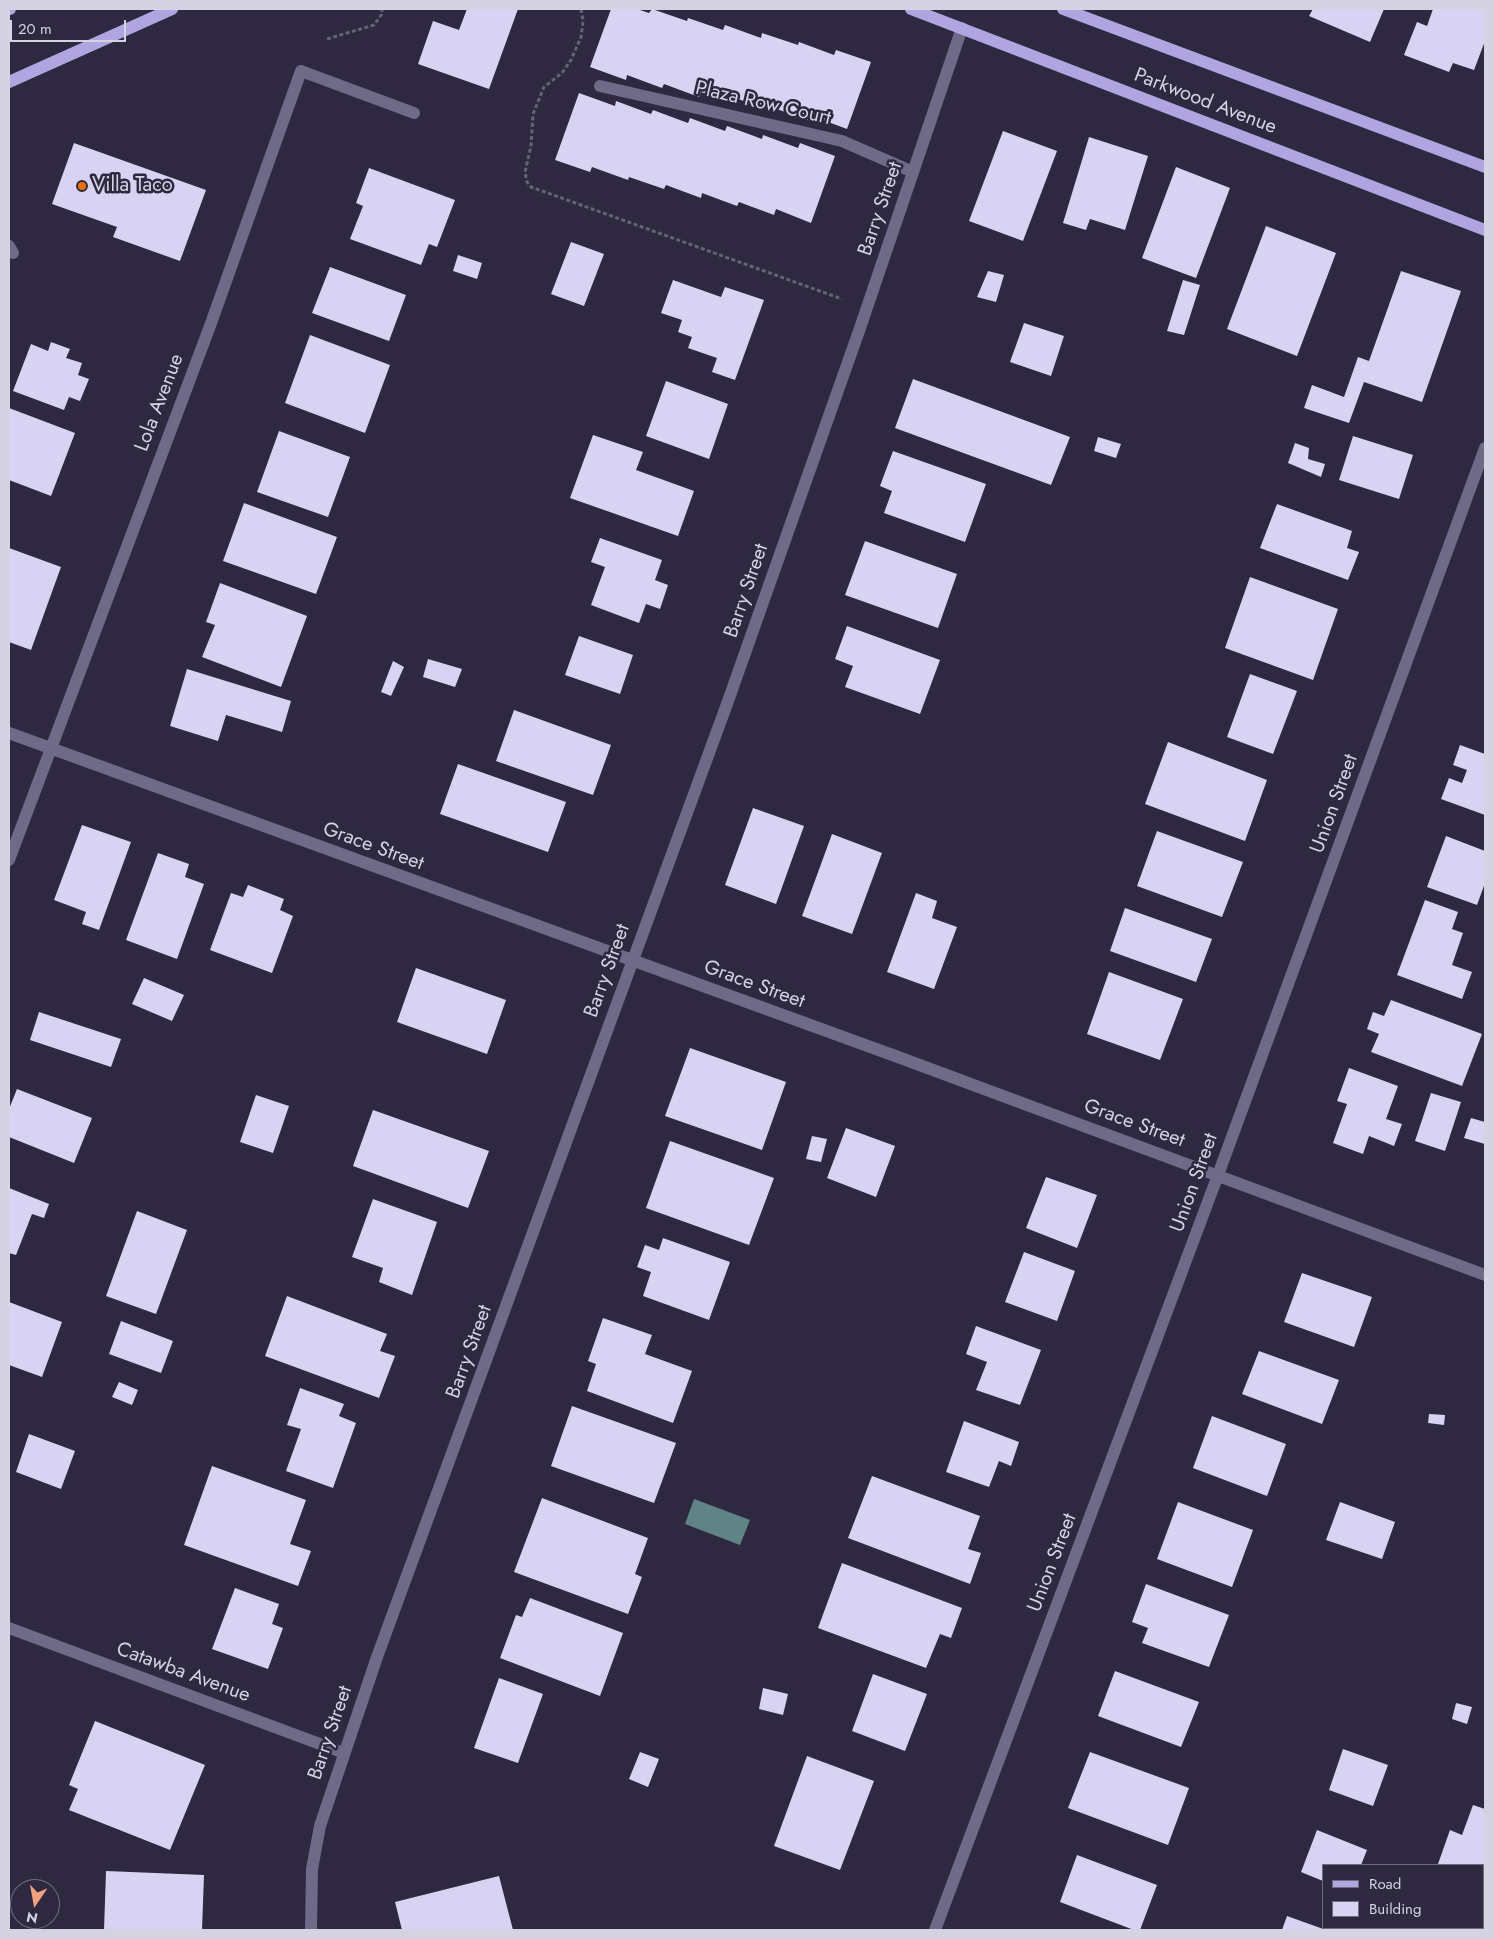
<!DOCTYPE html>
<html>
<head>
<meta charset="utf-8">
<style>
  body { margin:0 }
  #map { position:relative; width:1494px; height:1939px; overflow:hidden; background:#2e2941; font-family:Jost,sans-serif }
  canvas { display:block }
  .frame { position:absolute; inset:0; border:10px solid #d5d2e2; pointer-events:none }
  .legend { position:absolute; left:1322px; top:1864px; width:162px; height:65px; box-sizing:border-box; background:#2e2941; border:1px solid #716d81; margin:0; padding:6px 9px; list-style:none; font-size:15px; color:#d5d2e2 }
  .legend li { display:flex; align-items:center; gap:10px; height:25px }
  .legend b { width:25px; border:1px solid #716d81 }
  .north { position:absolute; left:10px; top:1879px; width:50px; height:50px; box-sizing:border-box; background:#2e2941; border:1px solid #716d81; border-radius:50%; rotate:192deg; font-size:14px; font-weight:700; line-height:20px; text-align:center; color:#d5d2e2 }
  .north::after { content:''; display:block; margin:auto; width:18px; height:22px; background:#f2a17e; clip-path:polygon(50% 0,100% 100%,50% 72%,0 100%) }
  .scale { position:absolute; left:10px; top:20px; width:116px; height:22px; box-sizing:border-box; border:2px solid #d5d2e2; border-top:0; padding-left:6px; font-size:15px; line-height:18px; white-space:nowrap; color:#d5d2e2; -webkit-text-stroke:4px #2e2941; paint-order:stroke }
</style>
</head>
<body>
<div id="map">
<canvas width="1494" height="1939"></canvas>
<div class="frame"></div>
<ul class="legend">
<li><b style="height:6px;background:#b0a5e1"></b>Road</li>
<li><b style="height:14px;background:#d9d3f3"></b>Building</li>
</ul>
<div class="north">N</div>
<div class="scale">20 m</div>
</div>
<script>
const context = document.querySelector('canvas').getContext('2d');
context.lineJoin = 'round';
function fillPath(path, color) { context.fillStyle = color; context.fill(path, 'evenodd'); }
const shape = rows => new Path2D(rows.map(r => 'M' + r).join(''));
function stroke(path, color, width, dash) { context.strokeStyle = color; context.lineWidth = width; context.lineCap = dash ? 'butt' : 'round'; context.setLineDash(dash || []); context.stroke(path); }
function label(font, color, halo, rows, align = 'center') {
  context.font = font + ' Jost,sans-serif'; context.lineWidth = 5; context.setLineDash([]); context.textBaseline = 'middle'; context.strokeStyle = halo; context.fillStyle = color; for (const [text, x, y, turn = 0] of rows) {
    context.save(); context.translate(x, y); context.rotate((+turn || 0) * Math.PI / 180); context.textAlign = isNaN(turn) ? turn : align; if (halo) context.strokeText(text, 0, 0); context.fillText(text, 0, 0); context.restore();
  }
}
fillPath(shape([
  [694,1499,750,1520,740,1545,685,1524]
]), '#608486');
fillPath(shape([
  [467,9,518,9,489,89,418,64,433,21,459,30],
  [611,9,637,9,649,13,652,9,687,21,688,18,723,30,725,25,761,38,762,33,798,45,799,42,834,55,836,50,871,62,847,129,812,116,810,121,774,108,773,112,738,99,736,104,701,92,699,97,664,84,662,88,627,75,626,80,590,67],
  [1313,9,1384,9,1370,42,1309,16],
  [1433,9,1485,9,1485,41,1474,70,1453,63,1449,72,1404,55,1417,22,1427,26],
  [579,93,615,106,616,101,651,114,653,110,688,123,690,118,725,131,727,126,762,139,763,135,798,148,800,143,835,156,811,223,776,209,774,215,739,202,737,206,702,193,701,198,666,185,664,189,629,177,628,180,592,167,590,172,555,160],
  [1003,131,1057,151,1023,241,969,221],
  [1089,137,1148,156,1125,230,1090,219,1086,230,1063,223],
  [74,143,206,190,180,261,113,237,117,227,52,204],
  [1176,167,1230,188,1196,278,1142,258],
  [369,168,455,200,437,247,429,244,421,265,350,239,363,206,356,203],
  [1266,226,1336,253,1297,356,1227,329],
  [571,242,604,254,584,306,551,294],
  [458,255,482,263,477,279,453,271],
  [330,267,406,295,389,341,312,313],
  [988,271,1004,275,996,302,977,297],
  [1401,271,1461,291,1422,402,1364,382,1349,423,1304,408,1312,385,1344,397,1358,357,1369,361],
  [673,280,721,297,725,287,764,300,735,380,712,372,717,358,688,348,692,337,678,332,682,320,661,313],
  [1183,280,1200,285,1184,335,1167,331],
  [1024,323,1064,336,1051,376,1010,362],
  [310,335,390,365,365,433,285,403],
  [51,342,70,349,66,358,82,363,78,375,89,379,80,401,69,397,64,410,13,391,31,344,48,351],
  [913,379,1070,437,1051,485,895,428],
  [666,381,728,404,709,459,646,436],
  [9,408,75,433,51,496,9,480],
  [279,431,350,457,328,517,257,492],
  [593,435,643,452,636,470,694,491,678,536,570,498],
  [1353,436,1413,455,1399,499,1339,480],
  [1098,437,1121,444,1116,458,1094,451],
  [1295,443,1309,448,1308,459,1325,464,1321,477,1288,463],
  [893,451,986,484,965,542,884,513,892,491,880,486],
  [244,503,337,537,316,594,223,561],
  [1277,504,1352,531,1347,548,1359,552,1348,580,1260,548],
  [600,538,662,560,655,580,668,585,660,609,646,604,639,623,591,605,605,567,591,562],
  [865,541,957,574,938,628,845,595],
  [9,548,61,567,31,650,9,642],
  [1250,577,1338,609,1313,680,1225,648],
  [220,583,307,616,281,687,202,657,215,625,206,622],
  [847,626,940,660,920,714,845,687,853,666,835,659],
  [579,636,633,655,620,694,565,675],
  [428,659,462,669,455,687,423,677],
  [393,661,404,667,391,696,381,692],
  [187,669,291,701,282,732,226,715,218,741,170,726],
  [1250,674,1297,691,1273,754,1227,737],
  [514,710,611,745,593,795,496,761],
  [1168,742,1267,780,1245,841,1145,804],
  [1460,745,1485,754,1485,815,1441,799,1449,778,1462,783,1467,770,1453,765],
  [458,764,566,802,548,852,440,814],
  [753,808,804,826,776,904,725,885],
  [82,825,131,842,99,930,82,924,86,912,54,900],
  [1157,831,1243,862,1222,917,1137,886],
  [832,834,882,853,852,934,802,916],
  [1446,836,1485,851,1485,883,1477,905,1427,887],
  [158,853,189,864,185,877,204,884,177,959,126,940],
  [248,885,284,899,280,910,293,916,272,973,210,950,231,893,243,897],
  [916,893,937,901,932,918,957,927,934,989,887,972],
  [1425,900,1458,912,1452,929,1463,933,1452,965,1472,972,1462,999,1397,975],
  [1125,908,1212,939,1196,982,1110,951],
  [416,968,506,1000,487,1054,397,1022],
  [1109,972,1183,999,1160,1060,1087,1034],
  [144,978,184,995,172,1021,132,1004],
  [1391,1000,1482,1034,1462,1086,1371,1052,1379,1034,1367,1029,1373,1012,1384,1016],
  [39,1012,121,1039,111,1067,30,1040],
  [690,1048,786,1082,762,1150,665,1116],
  [1349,1068,1398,1086,1386,1119,1402,1124,1394,1146,1369,1136,1363,1154,1333,1143,1347,1104,1337,1101],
  [17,1089,92,1118,74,1163,9,1137,9,1109],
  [1431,1093,1461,1102,1445,1151,1415,1141],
  [256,1095,289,1106,273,1153,240,1142],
  [373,1110,489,1151,468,1208,353,1166],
  [1471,1118,1485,1122,1485,1144,1464,1138],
  [846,1128,895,1146,876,1197,827,1178],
  [812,1136,827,1139,821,1162,806,1159],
  [670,1141,774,1178,749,1245,646,1208],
  [1046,1177,1097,1195,1077,1248,1026,1228],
  [9,1188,49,1204,44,1218,32,1214,16,1255,9,1253],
  [373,1199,437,1222,412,1295,379,1282,383,1268,352,1257],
  [137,1211,187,1230,156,1314,106,1296],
  [663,1238,730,1262,709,1320,643,1296,651,1272,637,1267,645,1245,659,1250],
  [1024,1252,1075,1271,1057,1321,1005,1302],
  [1302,1273,1372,1297,1354,1347,1284,1322],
  [287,1296,387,1334,380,1351,395,1356,379,1398,265,1356],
  [9,1302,62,1322,42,1377,9,1365],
  [603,1318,652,1335,645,1354,692,1371,673,1423,587,1391,596,1364,588,1361],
  [121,1321,173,1341,161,1373,109,1354],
  [976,1326,1041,1350,1020,1405,976,1390,987,1362,966,1354],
  [1259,1351,1339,1380,1322,1424,1242,1394],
  [119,1382,138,1390,132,1405,112,1397],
  [300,1388,344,1404,339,1416,356,1423,333,1488,286,1471,301,1429,287,1425],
  [572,1406,676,1443,654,1503,551,1466],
  [1429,1414,1445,1415,1444,1425,1428,1423],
  [1212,1416,1286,1444,1267,1496,1193,1468],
  [964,1421,1019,1442,1011,1466,999,1461,989,1487,946,1472],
  [29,1434,75,1451,61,1489,16,1472],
  [212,1466,306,1500,290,1544,311,1551,298,1586,184,1545],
  [872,1476,980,1516,968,1549,981,1553,970,1584,848,1538],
  [542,1498,648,1538,635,1574,642,1577,628,1614,514,1572],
  [1178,1502,1253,1530,1232,1587,1157,1559],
  [1340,1502,1395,1522,1382,1559,1326,1540],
  [842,1563,962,1608,951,1638,940,1634,926,1668,818,1628],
  [1146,1584,1229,1615,1209,1667,1142,1643,1148,1628,1132,1622],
  [235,1588,279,1604,272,1624,283,1628,268,1669,212,1649],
  [530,1598,623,1633,600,1696,500,1658,516,1615,522,1617],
  [1115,1671,1199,1702,1181,1747,1098,1716],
  [873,1674,927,1694,905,1751,852,1731],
  [499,1678,543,1694,518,1763,474,1748],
  [763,1688,788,1694,783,1715,759,1709],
  [1456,1703,1472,1707,1467,1724,1452,1719],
  [95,1721,205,1765,170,1850,69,1810,78,1789,69,1785],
  [1343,1749,1388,1765,1373,1806,1329,1790],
  [640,1752,659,1759,648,1787,629,1779],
  [1090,1752,1189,1788,1168,1845,1068,1808],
  [807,1756,874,1781,840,1870,774,1846],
  [1473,1805,1485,1809,1485,1882,1483,1881,1483,1865,1438,1864,1450,1830,1462,1835],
  [1317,1830,1367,1850,1361,1865,1323,1865,1323,1881,1301,1872],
  [1077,1855,1157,1885,1140,1930,1134,1930,1060,1902],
  [106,1871,204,1875,202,1930,104,1930],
  [499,1876,513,1930,402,1930,395,1902],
  [1483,1899,1485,1900,1485,1930,1397,1930,1397,1928,1483,1928],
  [1287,1916,1326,1930,1282,1930]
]), '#d9d3f3');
stroke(shape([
  [581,9,583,21,581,37,571,60,562,73,544,87,533,114,531,146,525,172,527,182,531,187,842,299],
  [327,39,374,25,382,14,382,9]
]), '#656176', 3, [4, 2.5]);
stroke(shape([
  [600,86,842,141,913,172],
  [9,246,13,253],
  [9,733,898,1057,1485,1275],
  [9,860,210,326,301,71,414,113],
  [9,1628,344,1753],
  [311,1930,312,1869,320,1826,377,1657,727,704,859,331,962,28],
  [935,1930,1218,1175,1485,448]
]), '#6f6a87', 12);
stroke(shape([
  [9,9,10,9],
  [911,9,1485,230],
  [1063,9,1485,167],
  [9,82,172,9]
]), '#b0a5e1', 12);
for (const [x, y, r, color] of [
  [82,186,5,"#e8710a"]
]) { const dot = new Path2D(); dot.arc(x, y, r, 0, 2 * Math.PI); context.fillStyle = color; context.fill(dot); stroke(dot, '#2e2941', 2); }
label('20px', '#d5d2e2', '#2e2941', [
  ["Parkwood Avenue",1205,102,21],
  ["Plaza Row Court",763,104,13],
  ["Barry Street",881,209,-71],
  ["Lola Avenue",160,403,-69],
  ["Barry Street",747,591,-71],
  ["Union Street",1335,804,-70],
  ["Grace Street",373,847,20],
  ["Barry Street",608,971,-70],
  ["Grace Street",754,985,20],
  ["Grace Street",1134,1124,20],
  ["Union Street",1195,1183,-70],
  ["Barry Street",470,1352,-70],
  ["Union Street",1053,1563,-69],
  ["Catawba Avenue",183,1673,20],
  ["Barry Street",331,1733,-71]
]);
label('20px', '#d5d2e2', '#2e2941', [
  ["Villa Taco",92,186]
], 'left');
</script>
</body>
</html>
